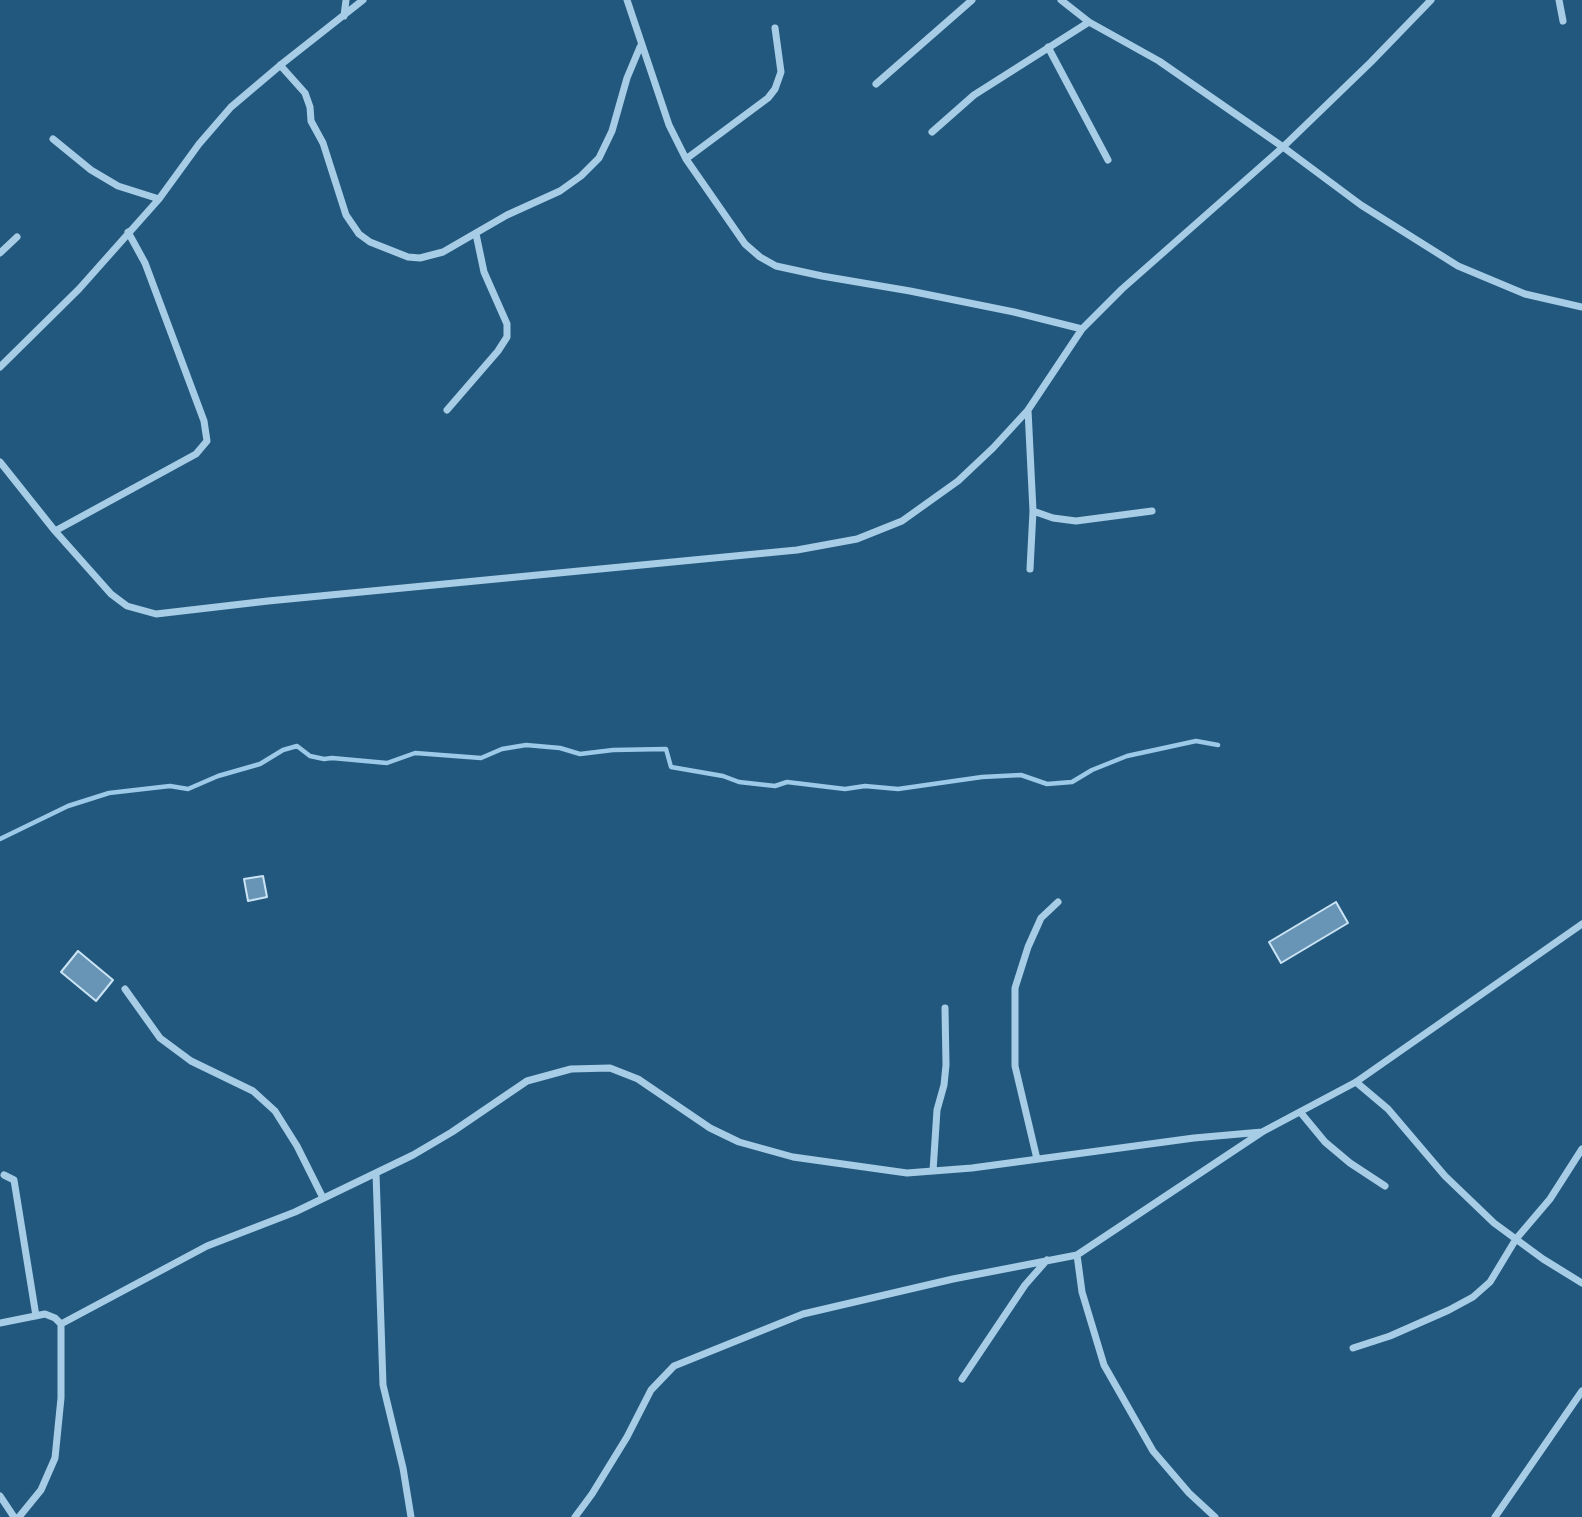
<!DOCTYPE html>
<html>
<head>
<meta charset="utf-8">
<style>
  body { margin:0 }
  canvas { display:block; background:#23587e }
</style>
</head>
<body>
<canvas width="1582" height="1517"></canvas>
<script>
const context = document.querySelector('canvas').getContext('2d');
context.lineJoin = 'round';
const shape = rows => new Path2D(rows.map(r => 'M' + r).join(''));
function stroke(path, color, width, dash) { context.strokeStyle = color; context.lineWidth = width; context.lineCap = dash ? 'butt' : 'round'; context.setLineDash(dash || []); context.stroke(path); }
function fillPath(path, color) { context.fillStyle = color; context.fill(path, 'evenodd'); }
stroke(shape([
  [0,839,68,806,109,793,170,786,188,789,218,776,260,764,283,750,297,746,310,756,324,759,332,758,387,763,415,753,481,758,502,749,526,745,560,748,580,754,613,750,666,749,671,767,723,776,739,782,775,786,787,782,845,789,865,786,898,789,982,777,1021,775,1047,784,1072,782,1092,770,1127,756,1196,741,1218,745]
]), '#9bc9e7', 4.5);
const building = shape([
  [263,876,267,897,248,901,244,879,263,876],
  [1336,902,1348,923,1281,963,1269,942,1336,902],
  [78,951,113,980,96,1001,61,972,78,951]
]);
fillPath(building, '#6895b5');
stroke(building, '#cae4f5', 2);
stroke(shape([
  [627,0,669,125,686,159,745,244,760,257,776,266,822,276,910,291,1014,312,1082,329],
  [1061,0,1089,22,1159,61,1283,147,1361,205,1458,266,1525,294,1582,307],
  [1559,0,1563,21],
  [344,16,346,0],
  [1048,47,1108,160],
  [280,65,305,93,310,107,311,121,323,143,346,215,359,234,370,242,408,257,420,258,443,252,507,215,560,191,581,176,599,158,612,131,627,78,640,47],
  [876,84,972,0],
  [932,132,974,95,1089,22],
  [53,139,91,170,118,186,159,199],
  [686,159,768,98,775,89,781,72,775,28],
  [0,253,17,237],
  [0,367,79,289,159,199,199,144,231,107,283,63,363,0],
  [447,410,498,351,507,337,507,324,484,272,476,234],
  [1028,410,1033,511,1030,569],
  [0,462,55,531,111,594,127,606,156,614,268,601,797,550,857,539,902,521,958,481,993,448,1028,410,1082,329,1122,289,1283,147,1371,62,1431,0],
  [1033,511,1053,518,1076,521,1152,511],
  [55,531,196,454,207,441,204,421,145,263,128,232],
  [125,989,160,1038,191,1061,253,1091,275,1111,297,1146,323,1198],
  [1356,1082,1388,1109,1445,1176,1494,1223,1543,1259,1582,1283],
  [1301,1113,1325,1142,1350,1163,1385,1186],
  [1037,1159,1015,1066,1015,988,1028,947,1041,918,1058,902],
  [933,1171,937,1110,944,1085,946,1065,945,1008],
  [376,1173,383,1385,403,1468,411,1517],
  [4,1175,14,1180,36,1316],
  [1077,1255,1082,1292,1104,1365,1153,1451,1189,1493,1215,1517],
  [0,1323,45,1314,55,1318,61,1324,61,1398,55,1458,41,1490,19,1517],
  [61,1324,207,1246,295,1212,413,1155,452,1132,527,1081,571,1069,610,1068,638,1079,710,1128,739,1142,793,1157,907,1173,972,1168,1194,1138,1262,1132],
  [1353,1348,1390,1336,1449,1310,1473,1297,1490,1282,1516,1239,1550,1199,1582,1149],
  [962,1379,1025,1285,1047,1260],
  [0,1496,14,1517],
  [575,1517,592,1494,627,1437,651,1390,674,1366,803,1314,953,1279,1077,1255,1262,1132,1356,1082,1582,924],
  [1495,1517,1582,1391]
]), '#a7cde6', 7);
</script>
</body>
</html>
